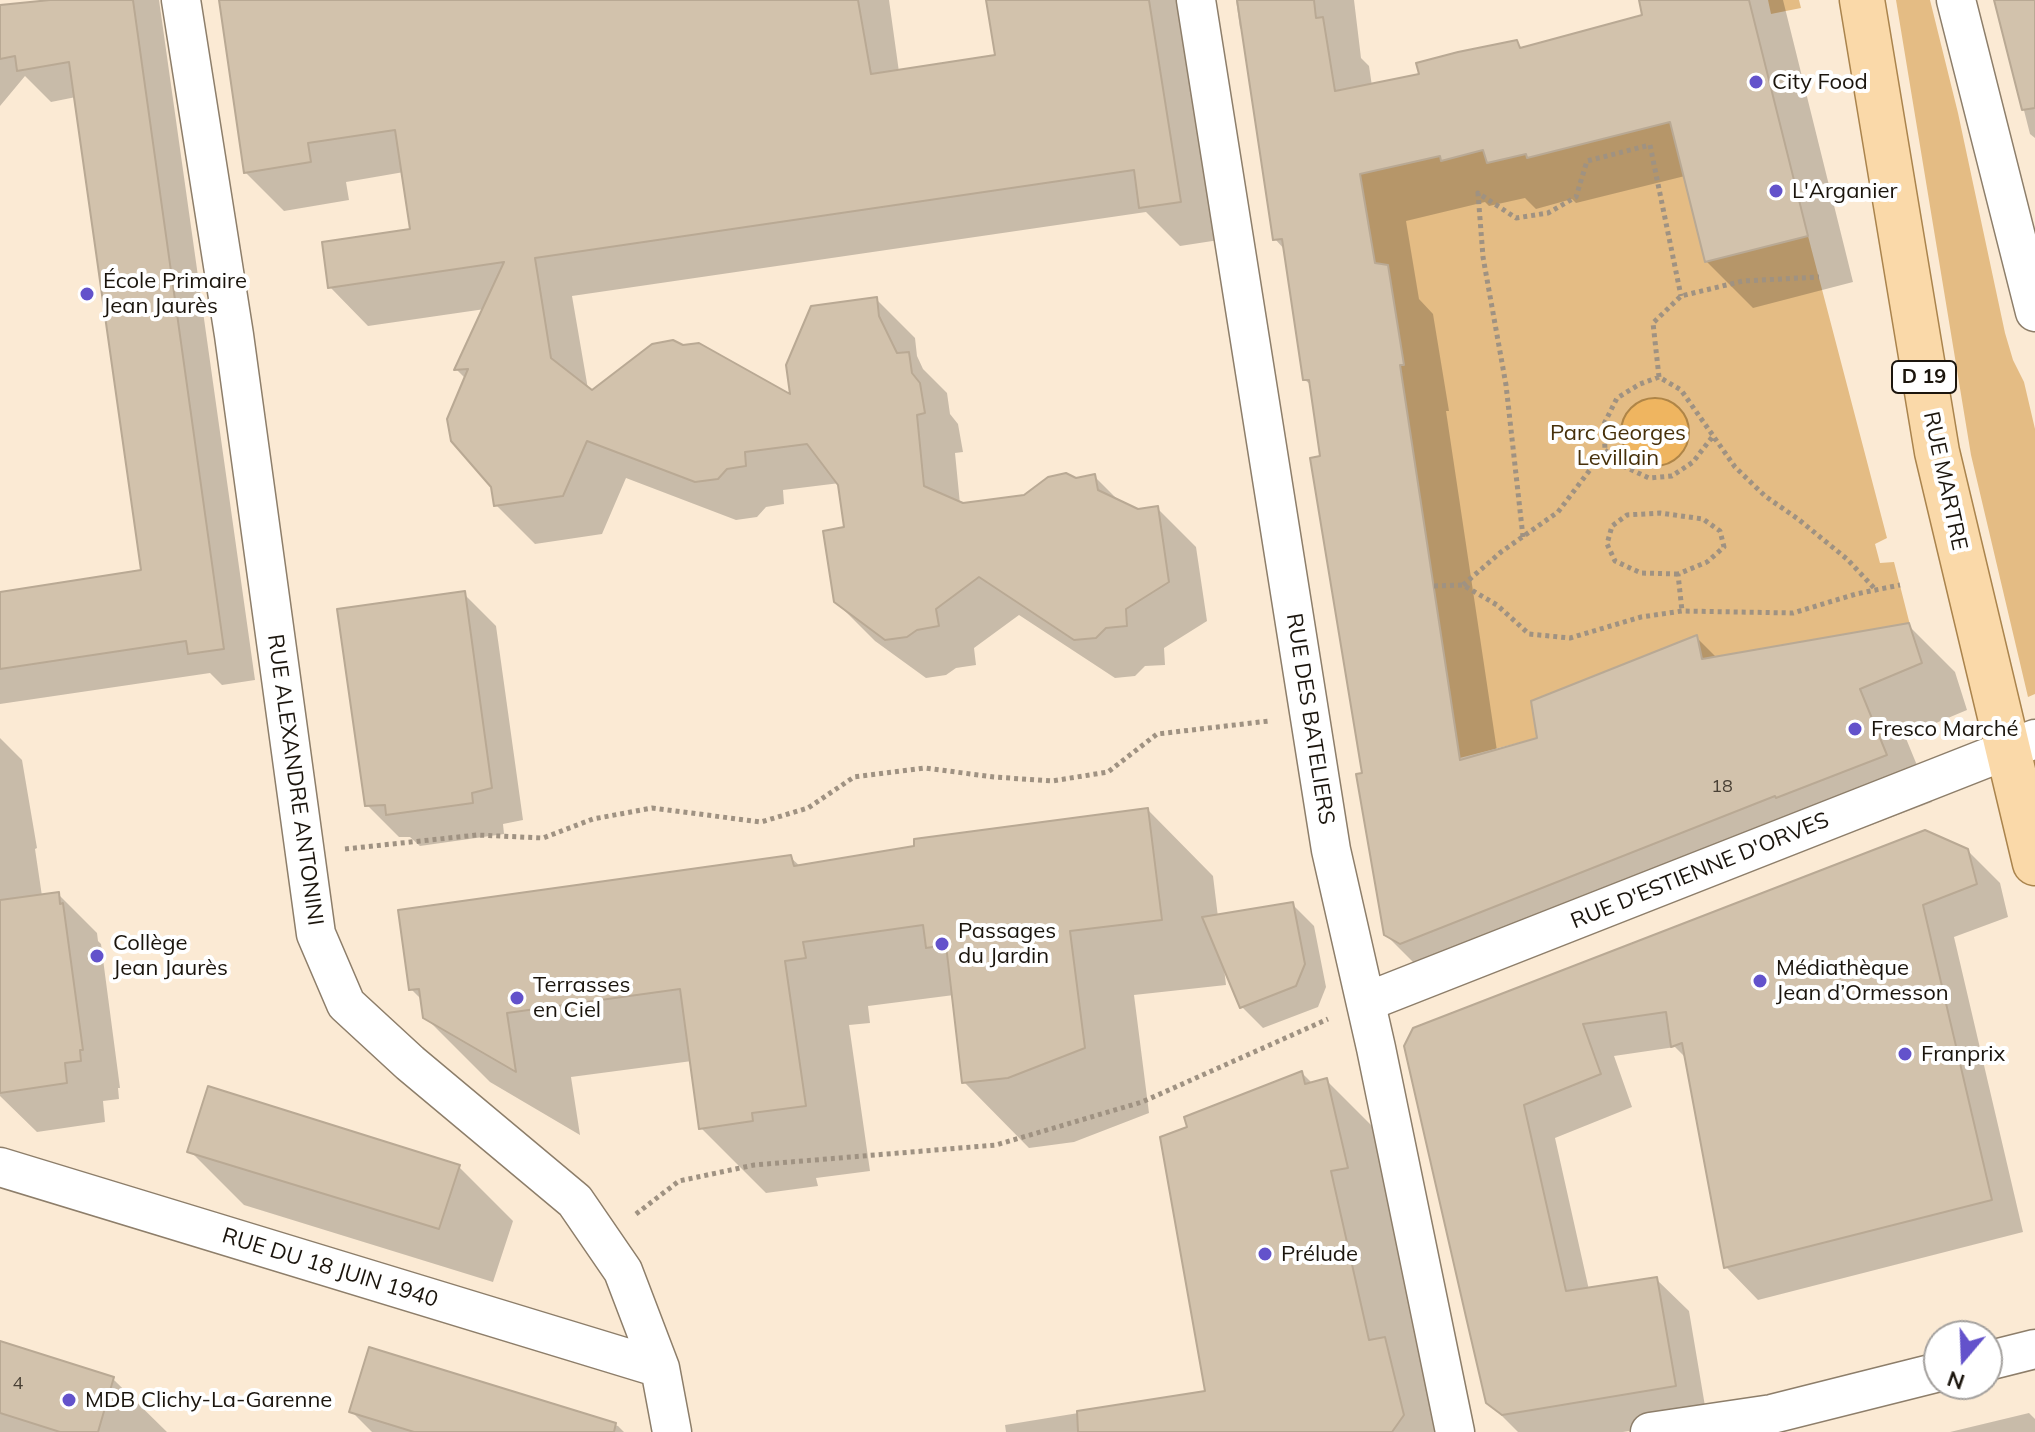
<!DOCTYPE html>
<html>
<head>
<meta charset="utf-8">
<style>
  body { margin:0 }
  #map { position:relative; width:2035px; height:1432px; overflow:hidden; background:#fbead4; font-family:Mulish,sans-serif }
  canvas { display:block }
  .north { position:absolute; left:1923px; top:1320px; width:80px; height:80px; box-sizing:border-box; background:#fff; border:2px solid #a4a19e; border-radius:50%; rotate:199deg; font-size:22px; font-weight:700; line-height:32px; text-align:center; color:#1b150d }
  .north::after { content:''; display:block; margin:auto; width:28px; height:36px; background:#6352cb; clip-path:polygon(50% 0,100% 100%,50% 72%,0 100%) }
</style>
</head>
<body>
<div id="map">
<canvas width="2035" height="1432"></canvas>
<div class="north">N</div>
</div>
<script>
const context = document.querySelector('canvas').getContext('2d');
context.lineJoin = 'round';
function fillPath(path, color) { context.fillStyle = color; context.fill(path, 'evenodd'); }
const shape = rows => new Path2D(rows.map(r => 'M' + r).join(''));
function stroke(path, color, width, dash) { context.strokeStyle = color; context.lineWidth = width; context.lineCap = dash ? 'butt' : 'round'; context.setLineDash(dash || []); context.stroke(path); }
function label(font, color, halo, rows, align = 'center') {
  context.font = font + ' Mulish,sans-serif'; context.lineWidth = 8; context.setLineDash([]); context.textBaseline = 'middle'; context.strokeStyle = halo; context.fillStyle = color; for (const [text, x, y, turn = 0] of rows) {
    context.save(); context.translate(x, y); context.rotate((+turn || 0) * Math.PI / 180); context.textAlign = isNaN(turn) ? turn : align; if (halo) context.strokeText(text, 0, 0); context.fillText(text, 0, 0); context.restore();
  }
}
fillPath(shape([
  [1768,0,1799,0,1801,8,1771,14],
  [1896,0,1930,0,1958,113,2005,333,2013,360,2024,382,2035,429,2035,694,2028,697,1971,455],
  [1668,115,1705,262,1808,236,1887,538,1875,544,1880,563,1894,562,1910,625,1702,660,1696,636,1531,701,1537,738,1456,759,1453,715,1412,444,1401,404,1406,403,1400,365,1404,364,1388,266,1375,263,1359,169,1402,165,1440,156,1441,161,1483,150,1488,163,1526,154,1528,157,1627,133]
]), '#e4bc84');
const water = shape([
  '1621 432a34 34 0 1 1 68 0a34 34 0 1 1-68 0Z'
]);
fillPath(water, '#efb560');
stroke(water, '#af8547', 2);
fillPath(shape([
  [63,0,159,0,255,680,222,685,210,673,0,704,0,594,144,572,76,97,51,102,25,76,0,106,0,4,3,7],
  [221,0,889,0,899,72,997,57,988,0,1181,0,1219,240,1180,246,1146,212,572,296,588,389,592,393,793,397,876,299,915,338,917,356,923,369,947,393,950,414,958,424,963,452,955,453,960,504,1025,497,1095,477,1122,504,1138,512,1157,508,1196,547,1207,621,1164,648,1165,665,1145,666,1135,676,1115,678,1019,615,974,648,976,665,956,668,946,675,926,678,875,641,835,601,846,529,840,483,783,490,784,504,766,507,757,517,736,520,626,478,602,534,535,544,496,505,466,379,457,370,485,309,368,326,330,287,412,230,404,172,346,182,349,200,284,211,245,172],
  [1236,0,1354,0,1361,58,1369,66,1372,86,1421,75,1516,43,1523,49,1645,16,1641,0,1783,0,1853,282,1753,308,1706,261,1685,176,1576,203,1572,199,1536,209,1525,198,1489,206,1485,202,1406,221,1419,299,1433,314,1449,411,1446,411,1497,751,1539,740,1697,638,1718,659,1909,626,1955,672,1967,710,1905,736,1932,802,1824,843,1822,841,1432,981,1385,934,1312,386,1305,380,1285,250,1275,239,1243,31,1240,28],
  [1996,0,2035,0,2035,138,2030,134],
  [464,594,496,626,523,820,503,824,504,834,420,846,410,837,399,837,367,805],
  [0,738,22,760,37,848,35,849,42,896,58,894,97,933,98,941,101,944,120,1088,118,1088,119,1099,103,1101,105,1122,37,1132,0,1096],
  [1148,810,1213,876,1218,917,1292,904,1314,926,1326,987,1318,1007,1263,1028,1241,1006,1224,968,1226,985,1134,995,1149,1113,1074,1142,1029,1148,964,1082,954,995,868,1006,870,1023,849,1025,870,1171,816,1178,818,1186,766,1193,701,1128,692,1061,571,1077,580,1135,490,1082,425,1017,423,1001,411,989,790,857,801,867],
  [1967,850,2000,883,2008,917,1954,937,2023,1232,1758,1300,1726,1267,1687,1059,1675,1047,1614,1056,1632,1107,1555,1138,1589,1290,1656,1279,1689,1311,1707,1418,1623,1432,1518,1432,1488,1402,1406,1046],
  [1302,1073,1313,1084,1326,1080,1391,1145,1411,1232,1395,1236,1427,1382,1456,1432,1006,1432,1005,1425,1207,1392,1190,1128],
  [190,1151,459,1167,513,1221,493,1282,244,1205],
  [0,1344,113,1379,167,1432,0,1432],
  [370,1350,618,1426,624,1432,372,1432,351,1411],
  [2029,1413,2035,1419,2035,1432,1950,1432]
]), '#0003');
const building = shape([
  [50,0,133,0,224,649,188,654,186,641,0,669,0,592,141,570,69,62,17,71,15,56,0,59,0,5,50,0],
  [219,0,858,0,871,74,995,55,986,0,1149,0,1181,202,1139,208,1134,170,535,258,551,358,592,390,652,344,673,340,683,345,699,343,790,394,786,365,811,306,877,297,879,316,897,353,909,352,912,373,920,383,925,413,917,415,924,486,963,503,1024,495,1048,477,1066,473,1076,478,1095,474,1098,490,1138,509,1158,506,1169,582,1126,609,1127,626,1106,628,1096,638,1074,640,979,577,936,609,939,626,917,630,907,637,885,640,834,602,823,531,844,527,838,485,807,444,745,452,746,466,727,469,718,479,695,482,587,441,563,496,494,506,491,487,451,441,447,419,468,369,454,370,504,262,328,288,322,242,410,229,395,130,308,143,311,162,244,173,219,0],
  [1237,0,1314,0,1316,18,1323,17,1335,91,1419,74,1416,63,1458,52,1517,40,1520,48,1642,15,1639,0,1749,0,1808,236,1705,262,1670,122,1527,158,1526,154,1487,163,1483,150,1441,161,1440,156,1360,174,1375,263,1388,265,1404,365,1400,365,1460,760,1537,738,1531,701,1697,635,1702,659,1909,623,1922,663,1860,689,1887,755,1776,798,1775,796,1400,944,1384,935,1356,774,1362,773,1310,458,1320,456,1309,380,1303,380,1282,239,1273,240,1237,0],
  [1994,0,2035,0,2035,108,2022,110,1994,0],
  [465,591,492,788,472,793,473,803,386,815,385,805,365,806,337,609,465,591],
  [1148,808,1162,920,1070,931,1085,1048,1008,1078,962,1083,946,945,926,948,923,925,803,942,806,958,785,961,806,1106,752,1113,753,1121,699,1129,680,989,507,1013,516,1072,423,1018,419,989,409,990,398,910,791,855,794,866,914,846,914,839,1148,808],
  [1925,830,1968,849,1977,884,1923,905,1992,1200,1724,1268,1682,1043,1671,1047,1666,1012,1583,1024,1601,1074,1524,1105,1566,1291,1657,1277,1676,1386,1502,1415,1486,1403,1466,1317,1404,1046,1413,1028,1925,830],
  [59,892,60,904,63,903,83,1050,80,1050,81,1061,65,1063,67,1083,0,1093,0,900,59,892],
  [1293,902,1305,964,1296,986,1240,1008,1202,917,1293,902],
  [1302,1071,1305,1084,1327,1078,1348,1168,1331,1171,1369,1340,1385,1337,1404,1415,1392,1432,1078,1432,1077,1411,1205,1391,1160,1137,1187,1127,1184,1117,1302,1071],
  [208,1086,460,1165,439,1229,187,1152,208,1086],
  [0,1341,114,1377,98,1432,60,1432,0,1413,0,1341],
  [369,1347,616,1423,614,1432,414,1432,349,1412,369,1347]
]);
fillPath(building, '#d2c2ac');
stroke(building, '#b9a994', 2);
const street = shape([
  [181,0,234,335,316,934,346,1004,410,1063,575,1201,623,1271,660,1368,672,1432],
  [1196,0,1331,850,1376,1048,1455,1432],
  [1956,0,2035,312],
  [1366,1002,2035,739],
  [0,1167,660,1368],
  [1987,1361,2035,1349],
  [1650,1432,1772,1414,1939,1372]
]);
const primary = shape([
  [1862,0,1937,452,2035,863]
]);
stroke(street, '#8d7e6a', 41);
stroke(primary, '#aa844d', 47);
stroke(shape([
  [1659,377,1653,323,1681,296,1743,281,1819,277],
  [1605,450,1623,466,1649,478,1672,476,1693,462,1713,436],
  [1523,537,1506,385,1483,257,1478,193,1516,218,1548,213,1576,197,1587,161,1650,145,1681,296],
  [1678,574,1641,573,1615,561,1607,544,1612,526,1627,515,1660,513,1703,519,1720,531,1724,547,1707,562,1678,574,1682,611],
  [1463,585,1501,552,1558,512,1605,450,1604,424,1617,398,1640,384,1659,377,1681,390,1735,467,1765,496,1798,519,1847,559,1876,590],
  [1434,586,1463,585,1497,605,1529,634,1570,638,1641,617,1682,611,1793,613,1856,594,1900,585],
  [345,849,477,835,543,838,593,819,652,808,761,822,808,808,854,777,925,768,994,777,1052,781,1108,772,1157,734,1269,721],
  [636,1214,679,1181,754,1165,996,1145,1142,1102,1328,1019]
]), '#9f9282', 5, [4, 4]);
stroke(street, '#fff', 38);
stroke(primary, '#fad9a9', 44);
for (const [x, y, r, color] of [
  [1756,82,8,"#6352cb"],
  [1776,191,8,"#6352cb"],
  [87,294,8,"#6352cb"],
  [1855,729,8,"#6352cb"],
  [942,944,8,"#6352cb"],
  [97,956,8,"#6352cb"],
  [1760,981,8,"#6352cb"],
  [517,998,8,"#6352cb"],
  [1905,1054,8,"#6352cb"],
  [1265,1254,8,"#6352cb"],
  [69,1400,8,"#6352cb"]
]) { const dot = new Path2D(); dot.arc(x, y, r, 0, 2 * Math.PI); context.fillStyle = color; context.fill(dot); stroke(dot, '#fff', 3); }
label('18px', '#494035', null, [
  ["18",1722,787],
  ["4",18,1384]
]);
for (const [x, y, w] of [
  [1924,377,64]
]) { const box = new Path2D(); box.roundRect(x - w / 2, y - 16, w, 32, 6); context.fillStyle = '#fff'; context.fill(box); stroke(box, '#1b150d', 2); }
label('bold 20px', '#1b150d', null, [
  ["D 19",1924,377]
]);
label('22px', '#1b150d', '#fff', [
  ["City Food",1772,82],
  ["L'Arganier",1792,191],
  ["École Primaire",103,281],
  ["Jean Jaurès",103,306],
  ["Fresco Marché",1871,729],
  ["Passages",958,931],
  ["du Jardin",958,956],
  ["Collège",113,943],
  ["Jean Jaurès",113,968],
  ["Médiathèque",1776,968],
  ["Jean d’Ormesson",1776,993],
  ["Terrasses",533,985],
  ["en Ciel",533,1010],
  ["Franprix",1921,1054],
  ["Prélude",1281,1254],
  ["MDB Clichy-La-Garenne",85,1400]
], 'left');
label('22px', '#47300a', '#fff', [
  ["Parc Georges",1618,433],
  ["Levillain",1618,458]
]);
label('22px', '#1b150d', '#fff', [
  ["RUE MARTRE",1945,481,78],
  ["RUE DES BATELIERS",1310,719,81],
  ["RUE ALEXANDRE ANTONINI",295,780,82],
  ["RUE D'ESTIENNE D'ORVES",1700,871,-22],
  ["RUE DU 18 JUIN 1940",330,1268,17]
]);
</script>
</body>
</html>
